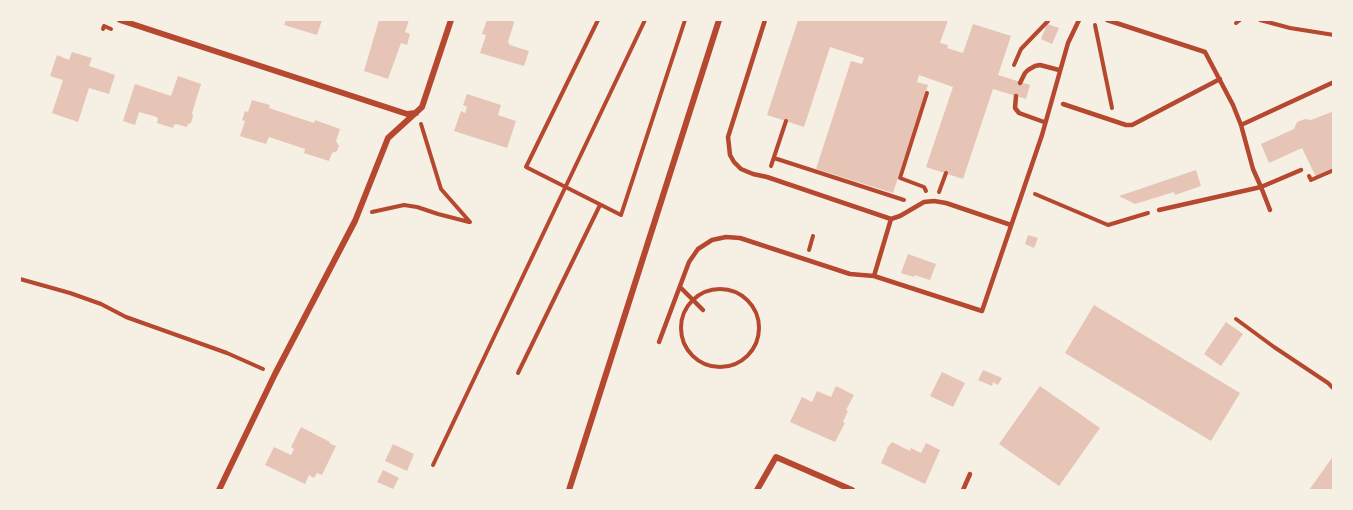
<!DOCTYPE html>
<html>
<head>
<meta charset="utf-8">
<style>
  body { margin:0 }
  #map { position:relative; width:1353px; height:510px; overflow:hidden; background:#f6efe4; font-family:Raleway,sans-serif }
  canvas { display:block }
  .frame { position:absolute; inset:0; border:21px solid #f6efe4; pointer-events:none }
</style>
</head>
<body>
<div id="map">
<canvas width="1353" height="510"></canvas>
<div class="frame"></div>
</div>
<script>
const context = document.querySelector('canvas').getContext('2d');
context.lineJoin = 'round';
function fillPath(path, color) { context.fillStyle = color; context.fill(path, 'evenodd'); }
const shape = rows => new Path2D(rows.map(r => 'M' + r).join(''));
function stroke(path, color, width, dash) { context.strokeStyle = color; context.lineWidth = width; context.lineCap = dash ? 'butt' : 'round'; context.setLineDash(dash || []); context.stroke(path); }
fillPath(shape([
  [286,20,322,20,317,35,284,25],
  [379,20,409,20,405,32,410,34,407,45,401,43,388,79,364,71],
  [487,20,513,20,514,23,508,42,510,45,529,51,524,66,480,53,486,35,482,34],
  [798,20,948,20,940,43,948,45,947,48,963,53,973,24,1011,36,998,75,1030,85,1026,99,993,89,963,179,926,167,953,87,919,75,917,82,928,85,893,193,816,169,851,61,862,64,864,58,830,47,804,127,767,115],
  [1047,24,1059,28,1052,44,1041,39],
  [72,52,92,58,89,66,115,75,109,94,89,88,78,122,52,113,63,80,50,76,57,55,69,60],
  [178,76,201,84,192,113,193,116,191,123,188,124,187,127,176,124,174,125,173,128,157,123,158,120,157,117,139,112,135,125,123,121,135,84,171,96],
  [467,94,501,105,498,115,516,121,507,148,454,131,461,111,465,113,467,107,463,105],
  [252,100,270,105,269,108,314,123,315,120,340,129,336,141,339,146,337,151,332,153,329,161,304,153,305,149,269,137,266,144,240,136,245,121,242,120,245,111,248,112],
  [1334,111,1334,136,1332,137,1334,140,1334,169,1316,177,1302,148,1269,163,1261,144,1294,129,1297,122,1305,119,1311,120],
  [1196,170,1201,186,1175,195,1174,192,1135,204,1119,196],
  [1028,235,1038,238,1034,248,1025,244],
  [908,254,936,264,930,280,914,275,914,277,901,273],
  [1094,305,1240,393,1211,441,1065,353],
  [1226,322,1243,334,1221,366,1204,354],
  [983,370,1002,378,998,385,993,382,992,386,978,380],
  [942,372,965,383,953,407,930,396],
  [836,386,854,395,846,410,848,411,843,422,845,423,835,442,790,422,802,397,812,402,817,391,831,397],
  [1040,386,1100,428,1059,486,999,444],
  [301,427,330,442,329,443,336,446,322,475,317,473,314,478,309,475,305,484,265,465,274,447,291,455,294,449,291,447],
  [892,442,910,451,911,448,921,453,926,443,940,450,925,484,881,463,887,450,887,448],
  [393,444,414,454,407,471,385,461],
  [1334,455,1334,490,1309,490],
  [383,470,399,478,393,489,377,482]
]), '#e6c5b7');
stroke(shape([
  [598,20,526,167,621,215,685,20],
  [1260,20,1290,28,1334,35],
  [1236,23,1240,20],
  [1095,25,1112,108],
  [103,29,104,26,111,29],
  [1014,65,1021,49,1048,21],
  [421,124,441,189,470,222],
  [774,158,904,200],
  [771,166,786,121],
  [1309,176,1311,180,1334,170],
  [926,191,924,187,900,178,927,93],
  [939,192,946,173],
  [1035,194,1108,225,1148,213],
  [372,212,404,205,417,207,438,214,469,222],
  [809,250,813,236],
  [20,279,70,293,101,304,126,317,227,353,263,369],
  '681 328a39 39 0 1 1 78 0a39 39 0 1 1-78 0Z',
  [1236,319,1274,347,1328,383,1334,389],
  [518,373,600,205],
  [433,465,645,20]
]), '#b5482f', 4);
stroke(shape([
  [765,20,728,137,730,155,734,162,741,169,753,174,767,177,891,219],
  [1107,20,1205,52,1233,105,1241,125,1253,169,1261,187,1159,210],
  [1020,83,1025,73,1028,70,1035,66,1040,65,1059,70],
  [1016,96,1015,108,1019,113,1044,122],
  [1063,104,1126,125,1132,125,1220,79],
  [1241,125,1334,82],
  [1270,210,1261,187,1301,170],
  [874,276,891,219,900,216,924,202,934,201,946,203,1011,225],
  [680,287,703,310],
  [659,342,689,262,698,249,712,240,726,237,740,238,850,274,874,276,982,311,1042,135,1068,43,1079,20],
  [963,490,970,474]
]), '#b5482f', 4.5);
stroke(shape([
  [120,20,407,114,416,113],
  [219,490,275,374,355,221,388,138,422,107,451,20],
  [569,490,719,20],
  [757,490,776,457,852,490]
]), '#b5482f', 6);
</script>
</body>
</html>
